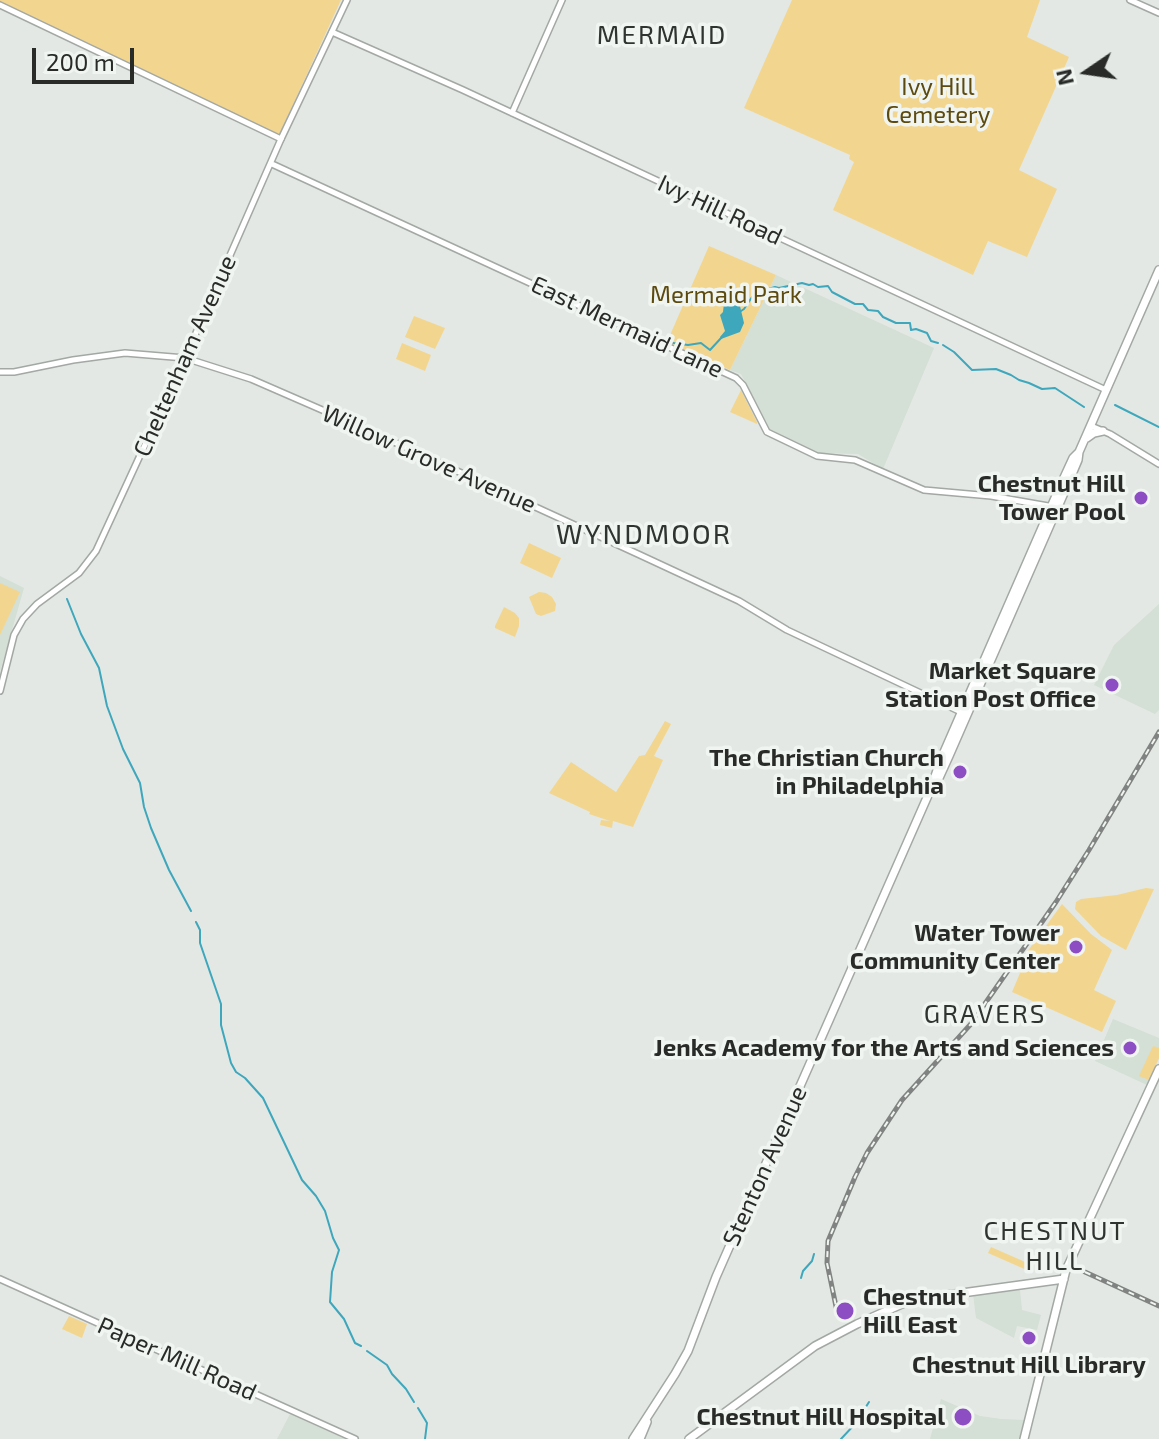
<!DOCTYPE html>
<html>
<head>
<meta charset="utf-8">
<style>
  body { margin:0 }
  #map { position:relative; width:1159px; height:1439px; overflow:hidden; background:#e3e8e4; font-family:"Exo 2",sans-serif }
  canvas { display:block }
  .north { position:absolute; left:1047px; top:32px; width:80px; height:80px; -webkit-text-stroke:6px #f0f5f1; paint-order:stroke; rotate:257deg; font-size:22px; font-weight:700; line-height:32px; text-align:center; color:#292b29 }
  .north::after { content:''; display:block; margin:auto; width:28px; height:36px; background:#292b29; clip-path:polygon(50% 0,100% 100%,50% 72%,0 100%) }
  .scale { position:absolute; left:32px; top:48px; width:102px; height:36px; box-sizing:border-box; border:4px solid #292b29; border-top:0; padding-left:10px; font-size:24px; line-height:28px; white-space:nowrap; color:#292b29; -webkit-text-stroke:6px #f0f5f1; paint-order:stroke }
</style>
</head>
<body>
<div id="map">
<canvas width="1159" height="1439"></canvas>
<div class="north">N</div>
<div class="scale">200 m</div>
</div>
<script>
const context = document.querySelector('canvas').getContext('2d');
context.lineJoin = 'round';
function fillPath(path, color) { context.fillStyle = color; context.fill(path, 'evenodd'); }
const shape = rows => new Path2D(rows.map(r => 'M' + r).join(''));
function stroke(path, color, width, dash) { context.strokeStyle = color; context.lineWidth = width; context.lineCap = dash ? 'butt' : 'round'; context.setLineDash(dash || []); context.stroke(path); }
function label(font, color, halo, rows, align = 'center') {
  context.font = font + ' "Exo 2",sans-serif'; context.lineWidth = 7; context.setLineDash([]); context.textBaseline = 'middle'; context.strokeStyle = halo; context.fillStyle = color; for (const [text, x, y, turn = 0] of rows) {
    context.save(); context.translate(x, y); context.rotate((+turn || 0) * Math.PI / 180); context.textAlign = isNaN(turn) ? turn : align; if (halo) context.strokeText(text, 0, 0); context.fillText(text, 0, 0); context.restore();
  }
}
fillPath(shape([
  [776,275,934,348,883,469,858,454,819,453,770,429,741,374,730,370],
  [0,576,24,588,0,672],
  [1159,604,1159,710,1155,714,1094,685,1114,645],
  [1113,1019,1159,1038,1159,1058,1147,1085,1095,1061],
  [1020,1290,1022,1310,1041,1315,1037,1330,1017,1326,1014,1338,976,1318,973,1294],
  [941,1399,980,1416,1001,1419,1024,1420,1019,1439,930,1439],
  [290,1414,345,1439,277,1439]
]), '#d4dfd5');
fillPath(shape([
  [0,0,341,0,280,133,277,134,0,3],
  [792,0,1040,0,1027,37,1069,57,1019,170,1057,189,1027,257,988,241,973,275,833,210,854,162,849,159,850,155,744,108],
  [709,246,776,275,730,370,667,342],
  [414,316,445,328,435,349,405,337],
  [402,343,431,355,425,371,396,359],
  [741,390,757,422,757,424,730,412],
  [529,543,561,558,552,578,520,563],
  [0,583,20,592,0,635],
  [539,592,546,593,552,597,556,604,555,611,541,616,536,614,529,597],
  [504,607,515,613,519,618,519,626,515,637,495,628,495,626],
  [665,721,671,724,654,756,663,760,633,827,613,821,612,828,600,825,601,820,610,821,589,814,590,812,549,793,571,762,616,792,639,756,645,755],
  [1146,888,1154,889,1126,950,1101,936,1075,909,1076,902,1081,899,1117,895],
  [1062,904,1091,934,1112,950,1094,990,1116,1001,1102,1032,1012,992,1023,966,1019,963],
  [1153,1046,1159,1048,1159,1058,1149,1080,1139,1076],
  [991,1247,1032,1265,1029,1271,988,1253],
  [69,1316,87,1324,82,1338,62,1329]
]), '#f2d68f');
fillPath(shape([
  [729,300,735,302,740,306,744,323,740,332,721,339,720,337,725,331,720,315,723,312,724,303]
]), '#3ea7bc');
stroke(shape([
  [741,311,744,309,752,297,759,292,775,287,779,288,802,283,809,285,813,284,818,287,828,286,832,292,855,304,863,304,868,310,878,311,883,317,896,323,910,323,911,330,916,329,927,333,931,341,938,343],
  [673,343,688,345,701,343,710,350,722,337],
  [943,345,954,352,972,370,996,369,1011,375,1019,380,1029,383,1042,389,1055,388,1084,407],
  [1115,405,1159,427],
  [67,599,81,634,99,668,107,706,123,749,140,783,144,807,151,828,169,870,191,911],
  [196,922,200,930,200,943,221,1004,221,1025,231,1063,236,1072,245,1078,263,1098,302,1180,316,1196,325,1211,333,1238,339,1250,332,1272,330,1302,344,1319,355,1343,361,1346],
  [801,1278,803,1271,812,1261,814,1254],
  [367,1351,387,1365,392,1374,406,1389,414,1402],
  [418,1408,427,1423,425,1439],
  [841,1439,855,1424,869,1402]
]), '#3ea7bc', 2);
const tertiary = shape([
  [0,5,281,139],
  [332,32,463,90,1106,390],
  [512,113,562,0],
  [0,372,14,372,73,360,125,353,185,358,251,379,359,426,640,555,739,601,787,630,963,713]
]);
const secondary = shape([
  [1130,0,1159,13],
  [272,164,736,378,743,385,767,432,817,456,855,460,924,490,991,496,1054,507],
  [1091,426,1110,434,1159,464],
  [0,691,14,635,23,619,37,604,79,573,96,551,185,358,281,139,347,0],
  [0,1279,355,1439]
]);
const primary = shape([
  [1087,438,1094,433,1103,431],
  [933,782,941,759,1062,482,1073,458,1078,453],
  [633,1439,675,1374,688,1351,716,1277,933,784,939,778,949,756,1067,486,1078,460,1079,452,1159,270],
  [640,1439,647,1422],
  [689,1439,815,1346,857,1324,911,1300,1064,1279],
  [1024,1439,1066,1270,1159,1069]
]);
stroke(tertiary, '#a3a8a4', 8);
stroke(secondary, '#a3a8a4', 8);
stroke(primary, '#a3a8a4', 10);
stroke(tertiary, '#fff', 5);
stroke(secondary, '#fff', 5);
stroke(primary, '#fff', 7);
const rail = shape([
  [1085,1272,1159,1306],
  [838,1316,827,1263,828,1241,855,1177,867,1153,902,1100,970,1025,1056,902,1089,850,1159,732]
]);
stroke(rail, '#808381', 5);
stroke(rail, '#f0f5f1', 2, [6]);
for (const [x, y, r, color] of [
  [1141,498,8,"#8e4ec3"],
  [1112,685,8,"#8e4ec3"],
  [960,772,8,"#8e4ec3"],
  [1076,947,8,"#8e4ec3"],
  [1130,1048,8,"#8e4ec3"],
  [845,1311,10,"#8e4ec3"],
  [1029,1338,8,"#8e4ec3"],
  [963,1417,10,"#8e4ec3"]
]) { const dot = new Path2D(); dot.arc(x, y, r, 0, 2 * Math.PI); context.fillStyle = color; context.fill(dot); stroke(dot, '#f0f5f1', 3); }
label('24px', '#5d4a0f', '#f0f5f1', [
  ["Ivy Hill",938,87],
  ["Cemetery",938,115],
  ["Mermaid Park",726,295]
]);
label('24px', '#292b29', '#f0f5f1', [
  ["Ivy Hill Road",720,210,25],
  ["East Mermaid Lane",627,327,25],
  ["Cheltenham Avenue",185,356,-66],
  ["Willow Grove Avenue",429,459,24],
  ["Stenton Avenue",765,1166,-66],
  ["Paper Mill Road",177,1359,24]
]);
label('bold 24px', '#292b29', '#f0f5f1', [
  ["Chestnut Hill",1125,484],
  ["Tower Pool",1125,512],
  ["Market Square",1096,671],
  ["Station Post Office",1096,699],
  ["The Christian Church",944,758],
  ["in Philadelphia",944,786],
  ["Water Tower",1060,933],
  ["Community Center",1060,961],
  ["Jenks Academy for the Arts and Sciences",1114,1048],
  ["Chestnut",863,1297,"left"],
  ["Hill East",863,1325,"left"],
  ["Chestnut Hill Library",1029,1365,"center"],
  ["Chestnut Hill Hospital",945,1417]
], 'right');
context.letterSpacing = '2px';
label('26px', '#303431', '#f0f5f1', [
  ["MERMAID",662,35],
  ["GRAVERS",985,1014],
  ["CHESTNUT",1055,1231],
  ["HILL",1055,1261]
]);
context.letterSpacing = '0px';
context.letterSpacing = '2px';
label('28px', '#303431', '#f0f5f1', [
  ["WYNDMOOR",644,535]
]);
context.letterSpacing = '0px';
</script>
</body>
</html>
